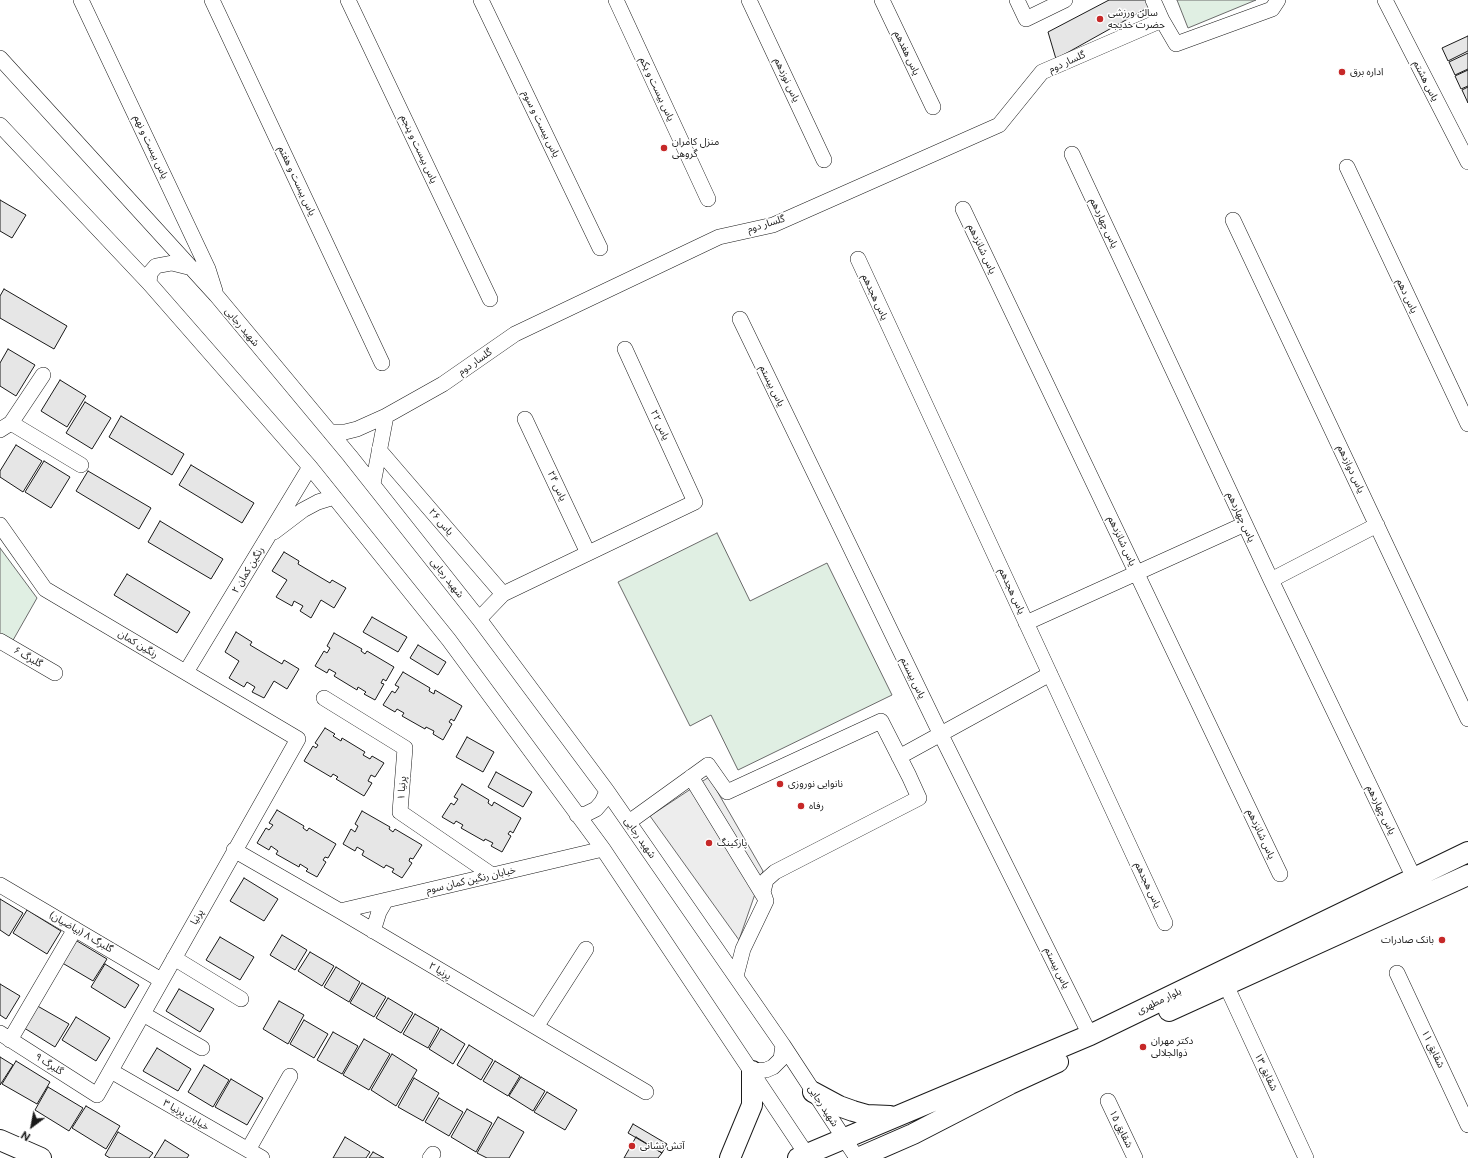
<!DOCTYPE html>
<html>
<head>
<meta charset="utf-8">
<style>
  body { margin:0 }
  #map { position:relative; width:1468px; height:1158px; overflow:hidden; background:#fff; font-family:"Public Sans",sans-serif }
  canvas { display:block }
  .north { position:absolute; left:12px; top:1106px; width:40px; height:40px; -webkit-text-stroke:3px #fff; paint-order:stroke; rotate:212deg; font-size:11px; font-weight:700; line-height:16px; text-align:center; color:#1a1a1a }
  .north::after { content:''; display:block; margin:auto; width:14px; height:18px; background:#1a1a1a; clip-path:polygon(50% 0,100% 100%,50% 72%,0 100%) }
</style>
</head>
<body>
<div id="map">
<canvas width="1468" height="1158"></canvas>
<div class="north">N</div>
</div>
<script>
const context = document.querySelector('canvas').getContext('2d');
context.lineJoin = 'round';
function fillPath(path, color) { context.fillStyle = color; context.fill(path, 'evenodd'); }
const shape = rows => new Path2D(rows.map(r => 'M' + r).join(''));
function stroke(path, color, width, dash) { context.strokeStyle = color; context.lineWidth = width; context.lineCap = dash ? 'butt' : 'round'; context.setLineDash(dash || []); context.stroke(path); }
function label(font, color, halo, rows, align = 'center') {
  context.font = font + ' "Public Sans","Noto Sans Arabic",sans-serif'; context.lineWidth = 3; context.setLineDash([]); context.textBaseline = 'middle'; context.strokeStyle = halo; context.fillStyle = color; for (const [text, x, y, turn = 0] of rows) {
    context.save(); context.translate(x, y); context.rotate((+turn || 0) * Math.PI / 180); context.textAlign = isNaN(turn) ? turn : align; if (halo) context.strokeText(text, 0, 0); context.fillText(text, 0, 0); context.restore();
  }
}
const green = shape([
  [1177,0,1256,0,1188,28,1177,0],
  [717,533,750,601,827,563,892,695,738,770,711,715,690,726,618,582,717,533],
  [0,548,37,598,12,642,0,635,0,548]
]);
fillPath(green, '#e0efe3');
stroke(green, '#6a6a6a', 1);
const parking = shape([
  [709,777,763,871,739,940,650,816,709,777]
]);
fillPath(parking, '#ededed');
stroke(parking, '#6a6a6a', 1);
const building = shape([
  [1109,0,1148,0,1151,6,1056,59,1048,32,1109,0],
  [1468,36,1468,51,1448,61,1442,48,1468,36],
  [1468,53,1468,69,1455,75,1449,62,1468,53],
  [1468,70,1468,86,1461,89,1455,76,1468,70],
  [1468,87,1468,103,1462,90,1468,87],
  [0,200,26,215,12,238,0,231,0,200],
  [4,289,67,326,54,349,0,318,0,296,4,289],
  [8,349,35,365,16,396,0,386,0,363,8,349],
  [60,380,86,396,67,427,41,411,60,380],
  [85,402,111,418,92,449,66,433,85,402],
  [121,416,184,454,172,475,109,437,121,416],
  [16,445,42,461,23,492,0,477,0,471,16,445],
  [44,461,70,477,51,508,25,492,44,461],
  [191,465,254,503,242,523,179,485,191,465],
  [88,471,151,508,139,529,76,491,88,471],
  [160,521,223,559,211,579,148,542,160,521],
  [284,552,299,561,298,564,330,583,332,580,346,588,334,608,321,600,311,618,300,611,303,606,294,601,292,606,276,597,287,580,272,571,284,552],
  [127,574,190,612,177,633,114,595,127,574],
  [372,617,407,637,398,652,363,632,372,617],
  [236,632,252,642,250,645,282,664,284,660,299,669,287,689,274,681,264,698,252,692,255,687,247,682,244,687,229,678,239,661,225,652,236,632],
  [334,633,362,649,361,651,365,654,367,651,394,667,386,681,383,679,381,683,384,684,375,700,364,694,366,692,358,687,357,690,334,676,336,673,329,669,327,673,315,666,324,651,327,653,330,648,327,646,334,633],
  [418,645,446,662,438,675,410,658,418,645],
  [403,672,430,688,429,691,434,694,435,690,462,706,454,721,451,719,449,722,452,724,443,740,433,734,434,731,426,727,425,729,402,716,404,713,397,709,395,712,383,705,392,691,395,693,399,687,395,685,403,672],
  [325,728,335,734,333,736,341,741,342,738,365,752,363,755,370,759,372,756,384,763,375,777,371,775,368,781,372,783,364,796,336,779,338,777,333,774,331,777,304,761,313,746,316,748,318,745,315,743,325,728],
  [467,737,494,752,483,772,456,757,467,737],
  [496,772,532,792,523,807,488,787,496,772],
  [462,784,489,800,488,803,492,806,494,802,521,818,513,833,510,831,508,834,511,836,502,852,491,846,493,843,485,839,484,841,461,828,463,825,456,821,454,824,442,817,451,803,454,805,458,799,454,797,462,784],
  [277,810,304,826,303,828,307,831,309,828,336,844,328,858,325,857,323,860,326,862,317,877,306,871,308,869,300,864,299,867,276,854,278,851,271,846,269,850,257,843,266,828,269,830,273,825,269,823,277,810],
  [362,811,390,827,389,829,393,832,395,829,422,845,413,859,410,858,409,861,412,863,402,878,392,872,394,869,386,865,384,868,362,855,364,851,357,847,355,851,343,844,351,829,355,832,358,826,355,824,362,811],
  [244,878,278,899,264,921,230,901,244,878],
  [0,899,23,913,9,936,0,930,0,899],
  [27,910,61,931,47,954,13,933,27,910],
  [282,935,307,950,295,970,270,955,282,935],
  [220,937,254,957,240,980,206,960,220,937],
  [72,938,107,959,93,981,59,961,72,938],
  [310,952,334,966,322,986,298,971,310,952],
  [105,964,139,985,125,1008,91,987,105,964],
  [336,967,360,982,349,1002,324,987,336,967],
  [362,983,386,997,374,1017,350,1003,362,983],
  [0,984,20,996,6,1019,0,1015,0,984],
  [179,989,214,1009,200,1032,166,1011,179,989],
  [388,998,413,1013,401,1033,376,1018,388,998],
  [279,1001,304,1015,288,1044,263,1029,279,1001],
  [34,1004,69,1024,55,1047,21,1026,34,1004],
  [415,1014,439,1028,428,1048,403,1034,415,1014],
  [76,1017,110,1038,96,1061,62,1040,76,1017],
  [304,1020,328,1034,314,1058,290,1044,304,1020],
  [441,1029,465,1044,453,1064,429,1049,441,1029],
  [333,1032,358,1046,342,1074,317,1060,333,1032],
  [364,1039,390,1054,369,1090,343,1075,364,1039],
  [469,1045,493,1060,481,1080,457,1065,469,1045],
  [157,1048,191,1069,178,1091,143,1071,157,1048],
  [392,1054,417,1070,396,1106,371,1090,392,1054],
  [0,1057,13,1065,0,1085,0,1057],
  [16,1061,50,1082,37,1104,2,1084,16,1061],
  [495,1061,520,1076,508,1096,483,1081,495,1061],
  [204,1065,229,1080,213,1107,188,1092,204,1065],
  [521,1077,545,1091,533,1111,509,1096,521,1077],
  [414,1078,439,1093,423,1121,398,1107,414,1078],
  [231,1079,263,1098,247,1125,215,1107,231,1079],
  [48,1087,83,1108,69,1131,35,1110,48,1087],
  [547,1092,577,1110,565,1130,534,1112,547,1092],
  [439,1098,463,1112,449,1136,425,1122,439,1098],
  [86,1106,120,1126,106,1149,72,1128,86,1106],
  [467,1109,492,1123,476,1152,451,1137,467,1109],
  [498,1117,524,1132,509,1158,487,1158,477,1153,498,1117],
  [633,1124,667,1144,662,1153,628,1133,633,1124],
  [118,1132,153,1153,149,1158,110,1158,105,1155,118,1132],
  [345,1137,370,1152,366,1158,333,1158,345,1137],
  [636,1137,662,1153,658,1158,624,1158,636,1137],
  [165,1140,189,1155,187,1158,154,1158,165,1140],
  [373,1152,384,1158,369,1158,373,1152]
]);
fillPath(building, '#e6e6e6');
stroke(building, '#1a1a1a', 1);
const minor = shape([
  [81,0,208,269,215,291],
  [212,0,382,363],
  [348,0,490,299],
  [481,0,600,248],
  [616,0,708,199],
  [749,0,824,160],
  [882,0,933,107],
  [1017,0,1026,19,1065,0],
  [1153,0,1162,20,1176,44,1272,9,1278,0],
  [1385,0,1468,162],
  [0,58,216,295,350,456,479,619,607,791,783,1045,857,1158],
  [0,125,149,283,310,467,449,640,603,849,809,1158],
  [1072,154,1271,580,1414,878],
  [1347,167,1468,424],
  [963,209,1280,874],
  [1233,220,1468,719],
  [858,259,1165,923],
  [149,283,150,273,156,266,172,263,192,268],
  [740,319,941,735,1090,1035],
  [386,416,443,384,515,334,719,237,773,225,999,125,1042,72,1162,20],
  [525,419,588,553],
  [11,423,43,375],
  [0,430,11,423,81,465],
  [330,432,345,432,357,429,386,416,373,484],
  [379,450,503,594],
  [0,525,45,589,298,739,97,1095,0,1033],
  [274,532,303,510,318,502,334,497],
  [1271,580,1377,525],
  [479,619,503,594,695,502,625,349],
  [1026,623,1245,524],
  [0,641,55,673],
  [186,672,310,467],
  [324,698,405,748,400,812,492,875],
  [899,757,1050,674],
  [691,777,765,898],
  [577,815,586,814,596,809,602,802,607,791],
  [629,822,708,765,727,792,881,721,909,776,919,798,775,872,766,880,763,892,766,901,743,949,736,976],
  [234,850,340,911,646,1092],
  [0,885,161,980],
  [340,911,603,849],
  [373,931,379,912,386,900],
  [174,958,241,999],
  [1397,973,1468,1125],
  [1226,985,1306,1158],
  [143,1014,202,1048],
  [536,1027,586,949],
  [10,1040,75,929],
  [111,1071,262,1158],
  [752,1071,766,1070,773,1067,781,1059,783,1045],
  [1108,1101,1135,1158],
  [248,1150,290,1076],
  [430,1158,433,1154]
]);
const major = shape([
  [1169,1011,1468,875],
  [813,1092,839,1106,853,1111,867,1115,890,1116],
  [0,1140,41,1158],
  [730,1158,752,1105,752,1071],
  [798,1158,1090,1035,1468,852],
  [858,1158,913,1134,1010,1084,1058,1062]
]);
stroke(minor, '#1a1a1a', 16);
stroke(major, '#1a1a1a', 22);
stroke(minor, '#fff', 15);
stroke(major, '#fff', 20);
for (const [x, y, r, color] of [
  [1100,19,4,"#c62828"],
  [1342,72,4,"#c62828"],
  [664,148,4,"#c62828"],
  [780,784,4,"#c62828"],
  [801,806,4,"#c62828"],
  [709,843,4,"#c62828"],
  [1442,940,4,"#c62828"],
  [1143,1047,4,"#c62828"],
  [632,1146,4,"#c62828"]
]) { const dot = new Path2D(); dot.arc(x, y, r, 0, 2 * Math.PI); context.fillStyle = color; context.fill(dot); stroke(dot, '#fff', 1.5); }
label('10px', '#1a1a1a', '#fff', [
  ["سالن ورزشی",1108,13],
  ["حضرت خدیجه",1108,25],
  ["اداره برق",1350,72],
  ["منزل کامران",672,142],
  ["گروهی",672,154],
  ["نانوایی نوروزی",788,784],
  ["رفاه",809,806],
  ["پارکینگ",717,843],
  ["بانک صادرات",1434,940,"right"],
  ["دکتر مهران",1151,1041],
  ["ذوالجلالی",1151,1053],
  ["آتش نشانی",640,1146]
], 'left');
label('10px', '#1a1a1a', '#fff', [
  ["یاس هفدهم",907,53,65],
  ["گلسار دوم",1067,62,-24],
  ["یاس نوزدهم",787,80,65],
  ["یاس هشتم",1426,81,63],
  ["یاس بیست و یکم",657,89,65],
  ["یاس بیست و سوم",541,124,64],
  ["یاس بیست و نهم",151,147,65],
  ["یاس بیست و پنجم",419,149,65],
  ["یاس یبست و هفتم",297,181,65],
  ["یاس چهاردهم",1104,223,65],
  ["گلسار دوم",766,224,-17],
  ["یاس شانزدهم",982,249,65],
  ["یاس دهم",1407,296,65],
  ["یاس هجدهم",875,297,65],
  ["شهید رجایی",242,327,50],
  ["گلسار دوم",475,362,-35],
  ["یاس بیستم",772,386,64],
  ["یاس ۲۲",660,425,65],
  ["یاس دوازدهم",1351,469,65],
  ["یاس ۲۴",557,486,65],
  ["یاس چهاردهم",1241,517,65],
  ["یاس ۲۶",441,522,49],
  ["یاس شانزدهم",1122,541,65],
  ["رنگین کمان ۲",248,570,-59],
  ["شهید رجایی",447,578,52],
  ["یاس هجدهم",1012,591,65],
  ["رنگین کمان",138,644,31],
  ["گلبرگ ۶",28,657,30],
  ["یاس بیستم",913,678,64],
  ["پرنیا ۱",402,788,-86],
  ["یاس چهاردهم",1381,810,64],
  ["یاس شانزدهم",1261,834,65],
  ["شهید رجایی",640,838,55],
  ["خیابان رنگین کمان سوم",471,880,-13],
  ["یاس هجدهم",1148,885,65],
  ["پرنیا",197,917,-60],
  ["گلبرگ ۸ (بیاضیان)",81,932,30],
  ["یاس بیستم",1057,968,64],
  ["پرنیا ۲",440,971,31],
  ["بلوار مطهری",1159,1001,-26],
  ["شقایق ۱۱",1433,1049,65],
  ["گلبرگ ۹",49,1064,33],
  ["شقایق ۱۳",1266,1072,65],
  ["شهید رجایی",823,1106,57],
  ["خیابان پرنیا ۳",186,1115,30],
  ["شقایق ۱۵",1121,1129,64]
]);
</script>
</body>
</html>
